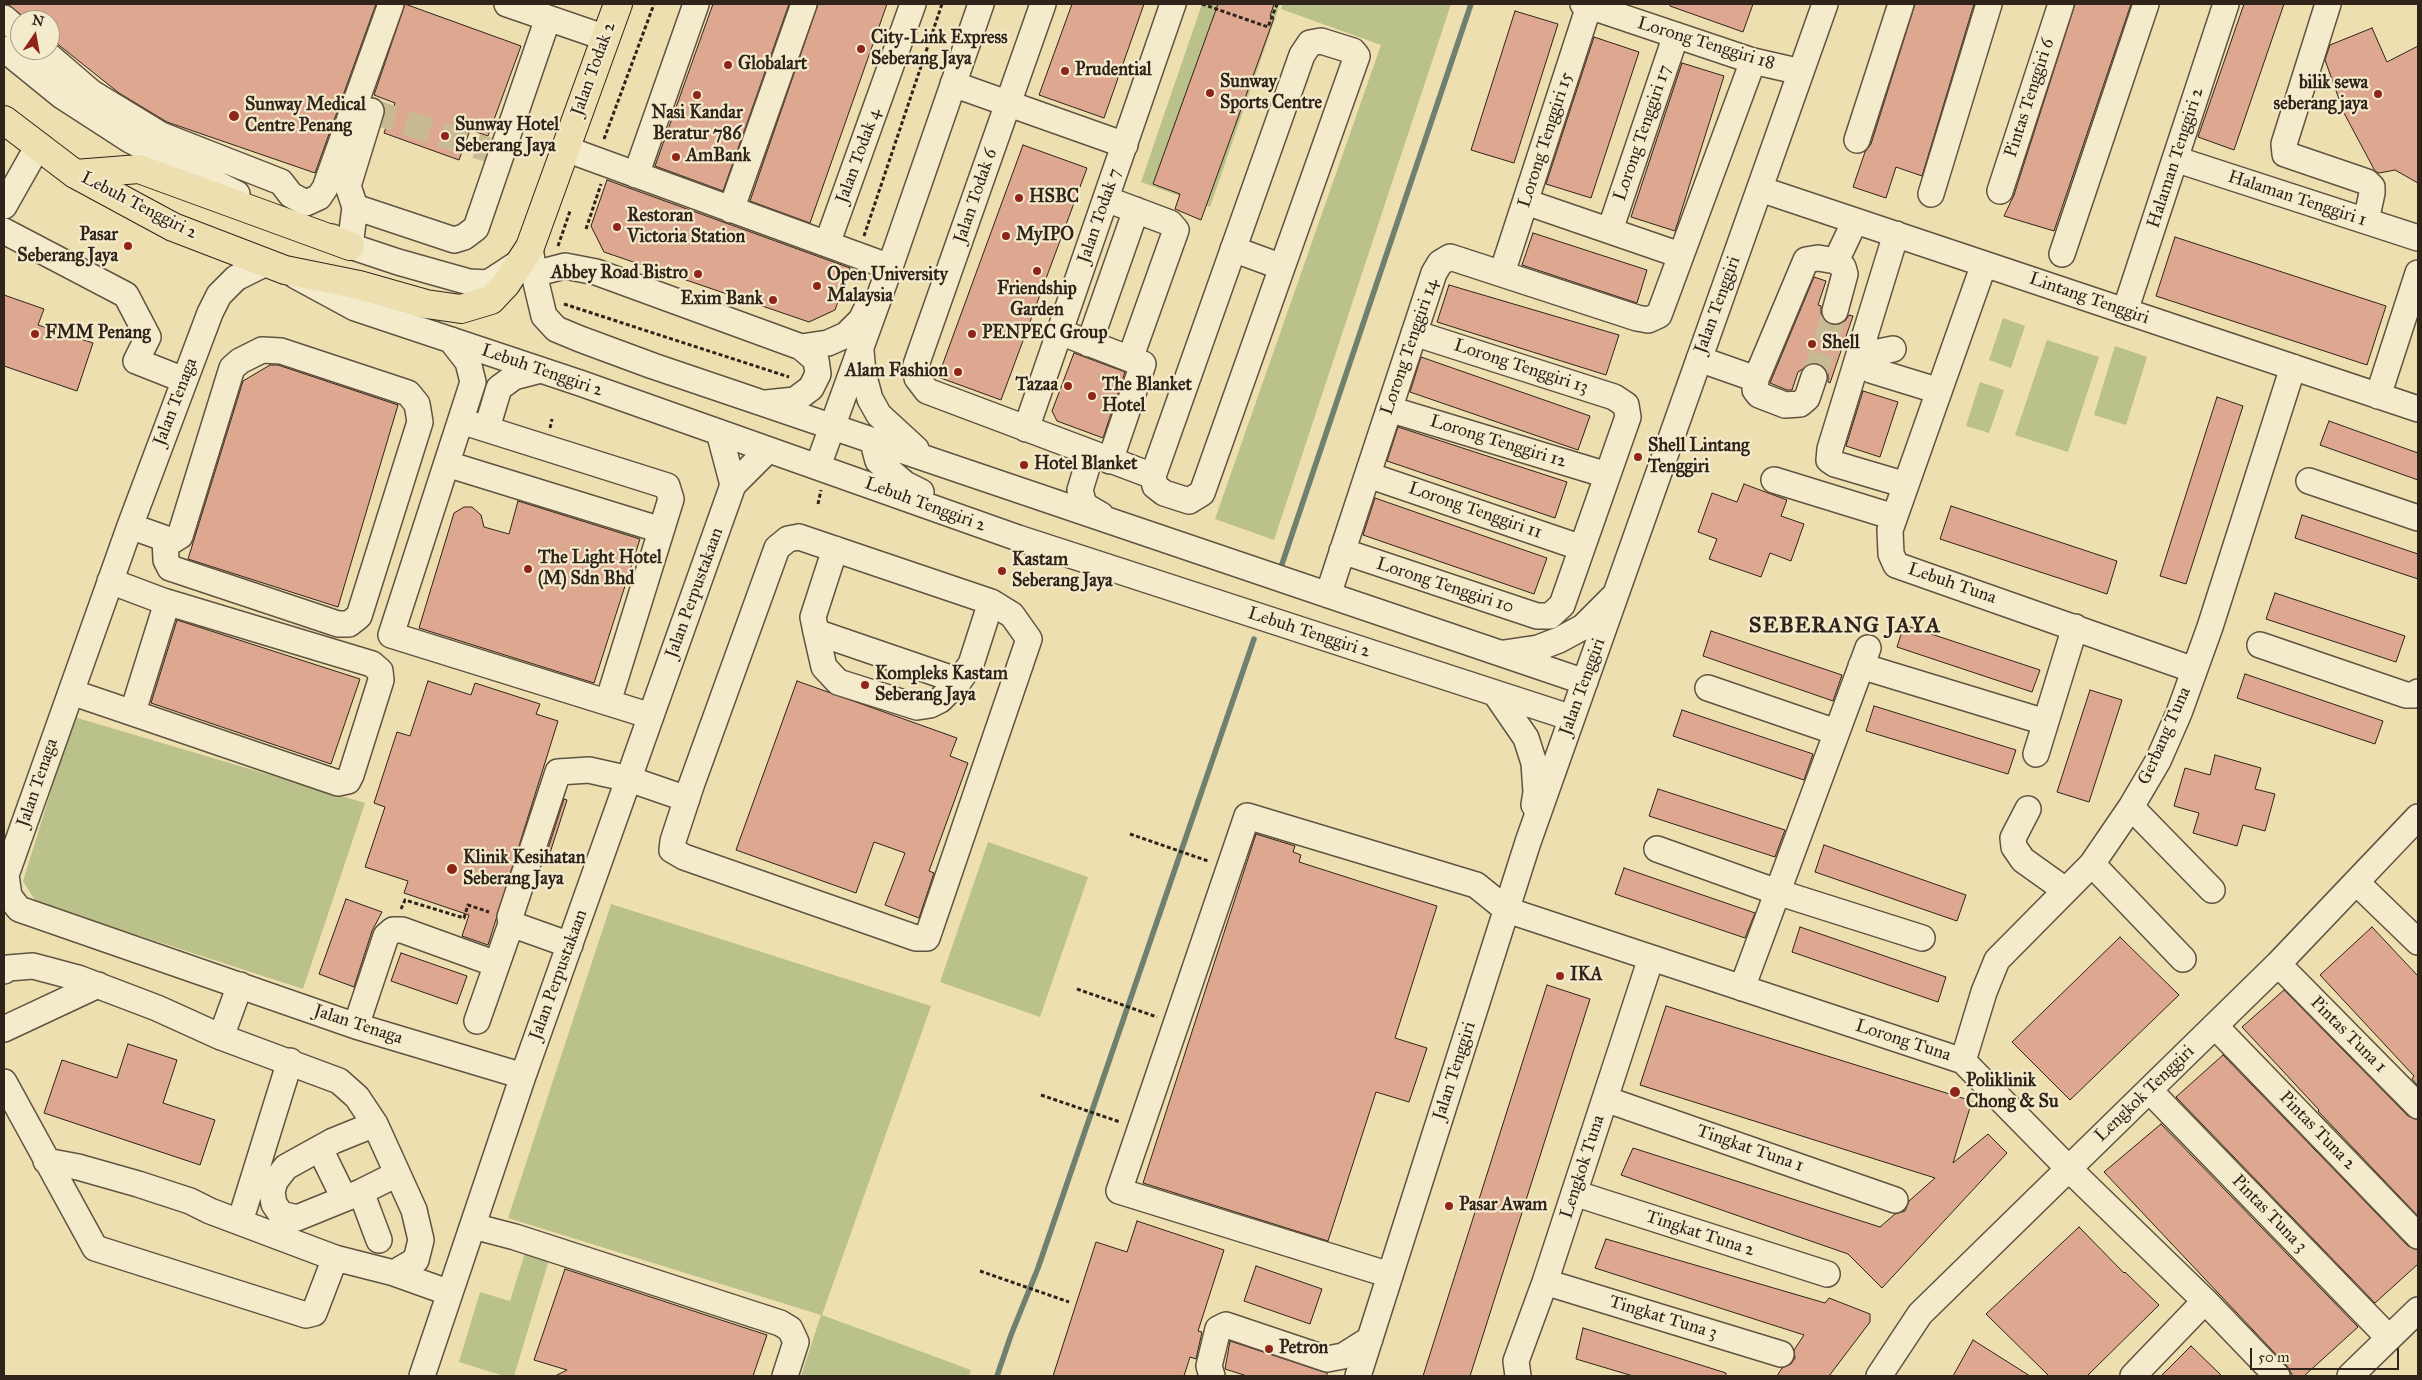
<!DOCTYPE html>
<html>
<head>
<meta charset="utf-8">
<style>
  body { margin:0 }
  #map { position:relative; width:2422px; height:1380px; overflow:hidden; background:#eedfb1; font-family:"IM FELL Great Primer",serif }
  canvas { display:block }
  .frame { position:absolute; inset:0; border:5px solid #30241a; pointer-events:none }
  .north { position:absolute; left:10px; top:10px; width:50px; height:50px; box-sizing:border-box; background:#f4eacc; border:1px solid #a69b85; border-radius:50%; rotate:12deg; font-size:14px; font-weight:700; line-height:20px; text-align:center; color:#30241a }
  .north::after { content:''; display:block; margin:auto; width:18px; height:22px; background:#8f2418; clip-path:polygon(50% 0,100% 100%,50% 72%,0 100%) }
  .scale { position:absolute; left:2250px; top:1348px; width:149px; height:22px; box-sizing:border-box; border:2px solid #30241a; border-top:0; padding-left:6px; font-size:15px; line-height:18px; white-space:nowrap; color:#30241a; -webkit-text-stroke:4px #f4eacc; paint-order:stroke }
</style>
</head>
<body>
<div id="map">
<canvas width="2422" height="1380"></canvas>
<div class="frame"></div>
<div class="north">N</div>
<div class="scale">50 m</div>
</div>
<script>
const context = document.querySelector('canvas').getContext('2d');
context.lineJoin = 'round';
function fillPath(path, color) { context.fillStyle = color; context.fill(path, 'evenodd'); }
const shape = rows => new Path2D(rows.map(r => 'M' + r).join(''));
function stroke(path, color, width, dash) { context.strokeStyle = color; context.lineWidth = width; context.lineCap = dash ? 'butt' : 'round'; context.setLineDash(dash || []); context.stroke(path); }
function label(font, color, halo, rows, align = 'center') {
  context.font = font + ' "IM FELL Great Primer",serif'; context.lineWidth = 4.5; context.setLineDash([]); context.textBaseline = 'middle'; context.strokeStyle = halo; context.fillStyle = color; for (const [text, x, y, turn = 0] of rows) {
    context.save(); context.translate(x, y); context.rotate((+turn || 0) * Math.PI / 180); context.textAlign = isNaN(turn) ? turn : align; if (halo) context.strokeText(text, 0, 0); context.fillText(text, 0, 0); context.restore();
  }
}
fillPath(shape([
  [1202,4,1280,4,1210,207,1141,182],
  [1283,4,1451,4,1274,540,1215,519,1381,45,1281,9],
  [2003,318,2025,326,2011,368,1989,360],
  [2047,340,2099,357,2068,452,2015,435],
  [2115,346,2147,357,2126,425,2094,415],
  [1980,382,2004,390,1989,433,1966,426],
  [74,717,365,803,303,989,36,902,23,881],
  [988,842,1088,877,1040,1017,940,982],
  [611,904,931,1006,822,1315,971,1370,969,1376,801,1376,821,1315,508,1218],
  [525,1253,549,1260,514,1376,504,1376,459,1362,480,1292,510,1301]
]), '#bac18b');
stroke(shape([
  [1281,567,1471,4],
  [997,1376,1011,1335,1038,1268,1254,639]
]), '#70806e', 5.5);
const building = shape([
  [7,4,376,4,315,173,167,122,119,93,50,38,50,20,28,20,7,4],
  [405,4,521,46,488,136,470,130,459,160,384,133,395,103,374,95,405,4],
  [713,4,789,4,723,191,655,166,713,4],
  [818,4,887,4,810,223,750,201,818,4],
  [1072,4,1144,4,1104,118,1039,95,1072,4],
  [1218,4,1274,4,1270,16,1274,18,1201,220,1175,209,1180,194,1153,184,1218,4],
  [1670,4,1753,4,1743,32,1670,6,1670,4],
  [1915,4,1974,4,1922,176,1896,167,1886,198,1853,187,1865,152,1871,144,1915,4],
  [2075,4,2131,4,2054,231,2004,216,2014,195,2075,4],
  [2244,4,2284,4,2234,150,2198,137,2244,4],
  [1515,11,1558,24,1514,163,1471,150,1515,11],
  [2372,28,2387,62,2418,46,2418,183,2395,170,2379,173,2375,171,2344,113,2325,60,2330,45,2372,28],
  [1594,37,1639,52,1591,198,1546,184,1594,37],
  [1682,63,1724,76,1675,231,1631,217,1682,63],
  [1023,145,1087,168,1001,400,938,377,1023,145],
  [607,180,850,268,835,310,809,322,604,252,591,226,607,180],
  [1533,233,1647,270,1637,303,1522,265,1533,233],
  [2175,237,2386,306,2367,365,2156,296,2175,237],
  [1814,277,1826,281,1818,305,1821,306,1821,314,1825,321,1831,325,1838,325,1845,321,1849,315,1853,316,1830,383,1828,382,1828,374,1824,367,1812,363,1798,372,1792,390,1787,390,1770,383,1814,277],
  [1449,285,1619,335,1606,375,1437,322,1449,285],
  [4,295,44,309,38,325,93,343,77,391,4,366,4,295],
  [1074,353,1125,372,1103,438,1057,421,1052,411,1074,353],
  [1421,357,1590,416,1578,450,1410,392,1421,357],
  [270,365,278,365,398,405,338,607,188,559,243,381,270,365],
  [1863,391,1898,402,1880,457,1846,446,1863,391],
  [2217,397,2243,406,2186,584,2160,576,2217,397],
  [2329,421,2418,453,2418,480,2320,445,2329,421],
  [1398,427,1567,482,1555,518,1387,461,1398,427],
  [1744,484,1787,500,1781,516,1804,524,1791,561,1770,553,1761,577,1709,559,1717,539,1698,532,1712,493,1737,502,1744,484],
  [1375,498,1547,558,1534,594,1363,535,1375,498],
  [518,501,640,539,594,683,419,628,454,513,464,507,472,507,481,515,484,527,509,534,518,501],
  [1951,506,2117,561,2107,594,1940,539,1951,506],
  [2302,515,2418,554,2418,579,2295,538,2302,515],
  [2275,593,2405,636,2396,662,2266,619,2275,593],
  [177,620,360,679,331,764,151,703,177,620],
  [1904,625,2040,670,2032,692,1897,647,1904,625],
  [1711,631,1842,675,1833,701,1703,656,1711,631],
  [2245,674,2383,721,2375,744,2237,698,2245,674],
  [428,681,471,695,475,683,540,704,536,714,558,721,488,945,462,936,469,915,404,893,408,881,365,867,385,807,374,803,397,732,410,736,428,681],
  [797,681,957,738,950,756,968,763,929,871,934,873,919,918,885,905,905,853,874,842,856,893,736,850,797,681],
  [2090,690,2122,700,2089,802,2057,792,2090,690],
  [1874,706,2016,750,2008,774,1866,731,1874,706],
  [1682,710,1813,754,1804,780,1673,736,1682,710],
  [2215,755,2261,768,2255,789,2275,794,2265,831,2243,825,2237,846,2193,833,2199,813,2174,806,2185,768,2210,775,2215,755],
  [1658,789,1785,830,1775,857,1649,816,1658,789],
  [564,799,567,800,549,856,546,855,564,799],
  [1256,834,1295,846,1293,852,1301,855,1299,862,1437,906,1395,1038,1427,1048,1409,1102,1376,1092,1328,1241,1143,1183,1256,834],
  [1824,845,1966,895,1957,921,1815,872,1824,845],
  [1624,868,1755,913,1745,938,1615,894,1624,868],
  [346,899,382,912,372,931,354,987,319,974,346,899],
  [1800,927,1946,977,1938,1002,1792,952,1800,927],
  [2372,927,2418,976,2418,1086,2412,1079,2414,1076,2320,975,2372,927],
  [2120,937,2179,995,2070,1100,2012,1042,2120,937],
  [401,953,467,976,457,1004,391,981,401,953],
  [1547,985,1590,999,1470,1376,1423,1376,1547,985],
  [2284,990,2408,1116,2418,1120,2418,1216,2318,1111,2319,1110,2242,1027,2284,990],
  [1666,1006,1972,1101,1953,1163,1988,1134,2007,1153,1882,1288,1848,1254,1621,1175,1633,1148,1880,1227,1895,1214,1905,1211,1909,1201,1935,1178,1640,1085,1666,1006],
  [128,1044,177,1060,163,1103,215,1120,200,1165,44,1113,62,1060,117,1078,128,1044],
  [2223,1055,2408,1246,2418,1250,2418,1264,2375,1303,2176,1097,2223,1055],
  [2161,1124,2358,1327,2304,1376,2293,1376,2287,1366,2104,1172,2161,1124],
  [1137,1221,1224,1250,1198,1331,1202,1332,1196,1359,1190,1357,1184,1376,1053,1376,1096,1242,1127,1252,1137,1221],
  [2079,1227,2124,1273,2125,1272,2159,1305,2087,1376,2049,1376,1986,1314,2079,1227],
  [1606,1239,1825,1303,1829,1298,1870,1314,1870,1322,1829,1376,1777,1376,1782,1368,1791,1364,1795,1358,1794,1350,1804,1335,1595,1268,1606,1239],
  [1256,1266,1322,1289,1310,1324,1244,1301,1256,1266],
  [565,1269,767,1335,753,1376,555,1376,567,1370,534,1360,565,1269],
  [1583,1328,1726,1373,1726,1376,1633,1376,1576,1359,1583,1328],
  [1973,1340,2030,1376,1953,1376,1973,1340],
  [1230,1341,1327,1373,1327,1376,1247,1376,1225,1369,1230,1341],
  [2191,1346,2222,1376,2161,1376,2191,1346]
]);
fillPath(building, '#dda790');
stroke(building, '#30241a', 1);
stroke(shape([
  [371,111,501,154],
  [1814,377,1835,311]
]), '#c8ba93', 25, [25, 12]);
const minor = shape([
  [507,4,606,38],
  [1043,4,916,365,917,378,927,391,1153,476,1302,55,1310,43,1321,41,1353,51,1357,56,1202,493,1189,501,1164,493,1155,486,1153,476],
  [1583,4,1753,61,1801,72],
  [2328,4,2284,144,2285,154,2367,182,2372,187,2372,193,2366,221],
  [4,18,20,32],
  [4,49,62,96,130,140,237,194],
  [42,50,92,93,161,135,281,182,291,195,306,203,319,197,325,188,391,4],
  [953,84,1125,145],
  [1857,140,1901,4],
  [566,149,890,267],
  [2175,159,2418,238],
  [636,175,696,4],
  [1760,189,2418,409],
  [2000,191,2061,4],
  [1931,194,1989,4],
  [1526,202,1680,255],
  [4,206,38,146],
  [355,207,348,186,371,111],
  [731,210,804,4],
  [1610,230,1676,35],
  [4,231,126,295,148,337,136,361,184,380],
  [1896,234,1830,449,1829,460,1835,464,1906,485],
  [332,237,350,246,398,262,469,282,488,283,517,264],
  [827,244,913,4],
  [350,246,355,207,454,240,464,237,476,228,548,18],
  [530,247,534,274,544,316,556,329,580,339,653,366,1585,682],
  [1233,249,1282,267],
  [2062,254,2146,4],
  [1836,261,1855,221],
  [266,263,236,278,219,295,210,313,130,526,6,875,9,896,19,909,356,1026,523,1076],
  [1984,264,1890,530,1891,554,1896,565,2194,670],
  [1502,273,1589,6],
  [534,274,565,266,596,272,801,347,828,343,846,335,861,320,868,306],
  [296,276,355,308,580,383,1018,538,1572,718],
  [2125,311,2226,4],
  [1060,332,1130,359,1176,230,1170,223,1106,199],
  [451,340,468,362,473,382,391,635,651,716],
  [1089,344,1136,210],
  [1893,349,1878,352,1871,370,1939,391],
  [861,351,863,373,870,399,879,415,916,449],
  [1699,359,1756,379],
  [1814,377,1807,398,1800,404,1785,405,1759,395,1755,390,1756,379,1806,260,1818,258,1836,261,1843,267,1845,274,1835,311],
  [2378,396,2418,273],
  [766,403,795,400,811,388,818,374,816,360,801,347],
  [1389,409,1607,475],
  [461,421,667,486,671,499,608,702],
  [487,428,499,388,514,377,541,370],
  [1026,429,1173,4],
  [878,441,875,450,878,461,905,484,921,492],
  [1091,454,1080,490,1084,505,1101,515],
  [1110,461,1143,364,1130,359],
  [447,464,661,530],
  [818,466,890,267,981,4],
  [1368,475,1582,548],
  [1774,480,1894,517],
  [2309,481,2418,518],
  [733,485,768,450],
  [130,526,172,541,180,536,232,368,240,361,262,350,281,351,408,393,417,404,420,422,359,616,349,624,338,624,170,568,166,560,165,539],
  [799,537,991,602,1012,615,1029,639,927,938,916,938,684,857,672,850,673,841,691,786,777,548,788,539,799,537],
  [835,549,813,617,816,632,959,681,971,664,991,602],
  [1342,551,1537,616,1550,616,1562,605,1628,417,1626,405,1614,397,1414,333],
  [1328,595,1434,273,1440,263,1450,257,1637,318,1648,320,1659,315,1753,61],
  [816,632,824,667,838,682,917,707,930,705,940,700,959,681],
  [2260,645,2406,695,2415,695,2418,692],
  [1504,653,1538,648,1559,640,1583,627,1612,598],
  [1861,666,2045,722],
  [1708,688,1836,732],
  [71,692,127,711,135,705,165,609,163,601,110,581],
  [1495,693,1526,738,1534,763,1536,792,1534,805],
  [127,711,338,783,348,781,351,775,381,680,380,671,372,664,163,601],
  [2036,754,2075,627],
  [2131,807,2212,890],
  [2028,809,2013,838,2014,847,2023,860,2065,890],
  [1657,849,1777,892,1922,938],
  [2092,864,2183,959],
  [2356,882,2418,942],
  [570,945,511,924,510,917,558,772,589,770,629,779,687,799],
  [2278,964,2418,1106],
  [4,971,8,968,33,966,78,978,157,1008,221,1037,339,1081,357,1097,375,1124,414,1210,421,1240,416,1260,394,1273],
  [1742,988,1868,648],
  [477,1021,511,924],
  [356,1026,386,936,393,930,402,930,496,964],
  [2215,1026,2418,1236],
  [4,1029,98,985],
  [221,1037,240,985],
  [1963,1061,1984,992,1997,960,2092,864,2131,807,2158,761,2179,713,2210,627,2293,367],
  [4,1082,95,1248,306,1315,314,1313,335,1258],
  [2149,1090,2389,1338],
  [1605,1099,1895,1200],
  [375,1124,333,1141,286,1167,275,1181,272,1192,274,1204,281,1214,297,1218,361,1192,397,1174],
  [320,1149,344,1198],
  [46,1161,78,1167,138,1184,190,1201,210,1211,335,1258,394,1273,450,1293],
  [361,1192,379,1240],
  [1574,1193,1827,1274],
  [244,1209,290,1061],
  [473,1226,515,1237,780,1323,790,1329,796,1342,785,1376],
  [1390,1275,1119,1191,1247,816,1476,885,1507,910,1963,1061,2069,1169,2205,1301,2277,1376],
  [1545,1282,1781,1354],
  [422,1376,523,1076,733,485,719,432],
  [1212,1376,1209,1366,1218,1329,1226,1325,1327,1359,1343,1356,1370,1339],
  [1358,1376,1528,842,1825,4],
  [1518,1376,1516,1361,1545,1282,1651,958],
  [1879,1376,1920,1314,2278,964,2418,817],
  [2133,1376,2205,1301],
  [2350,1376,2418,1310]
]);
const major = shape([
  [4,120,75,174,173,227,285,270,359,285,426,304,461,309,491,300,506,284,530,247,618,4],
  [75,174,139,169,350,246]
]);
stroke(minor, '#605340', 28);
stroke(major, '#30241a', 30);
stroke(shape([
  [1202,4,1268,27,1277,4],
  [604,139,654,4],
  [586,229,601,184],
  [864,236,942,4],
  [558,246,570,211],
  [564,304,789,377],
  [550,428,552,419],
  [818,504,821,490],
  [1130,834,1208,861],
  [401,909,405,900,464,918,468,905,489,912],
  [1077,989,1157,1017],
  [1041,1095,1120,1122],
  [980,1271,1069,1302]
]), '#30241a', 3, [4, 2.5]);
stroke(minor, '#f4eacc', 25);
stroke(major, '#eedfb1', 28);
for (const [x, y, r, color] of [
  [861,49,5,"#8f2418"],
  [728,65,5,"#8f2418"],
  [1065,71,5,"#8f2418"],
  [1210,93,5,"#8f2418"],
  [2378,94,5,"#8f2418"],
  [697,95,5,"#8f2418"],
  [234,116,6,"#8f2418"],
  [445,136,5,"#8f2418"],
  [676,157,5,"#8f2418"],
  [1019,198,5,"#8f2418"],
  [617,227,5,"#8f2418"],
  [1006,236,5,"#8f2418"],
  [128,246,5,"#8f2418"],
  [1037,271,5,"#8f2418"],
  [698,274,5,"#8f2418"],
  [817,286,5,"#8f2418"],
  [773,300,5,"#8f2418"],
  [35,334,5,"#8f2418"],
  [972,334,5,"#8f2418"],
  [1812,344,5,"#8f2418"],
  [958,372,5,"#8f2418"],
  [1068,386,5,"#8f2418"],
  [1092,396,5,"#8f2418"],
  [1638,457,5,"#8f2418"],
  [1024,465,5,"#8f2418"],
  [528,569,5,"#8f2418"],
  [1002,571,5,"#8f2418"],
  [865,685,5,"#8f2418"],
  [452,869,6,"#8f2418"],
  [1560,976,5,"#8f2418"],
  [1955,1092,6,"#8f2418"],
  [1449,1206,5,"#8f2418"],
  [1269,1349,5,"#8f2418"]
]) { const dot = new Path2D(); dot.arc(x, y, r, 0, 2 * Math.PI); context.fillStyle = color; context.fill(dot); stroke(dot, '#f4eacc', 2); }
label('bold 18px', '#30241a', '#f4eacc', [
  ["City-Link Express",871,39],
  ["Seberang Jaya",871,60],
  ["Globalart",738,65],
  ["Prudential",1075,71],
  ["Sunway",1220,83],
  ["Sports Centre",1220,104],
  ["bilik sewa",2368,84,"right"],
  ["seberang jaya",2368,105,"right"],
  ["Sunway Medical",245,106],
  ["Centre Penang",245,127],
  ["Nasi Kandar",697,114,"center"],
  ["Beratur 786",697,135,"center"],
  ["Sunway Hotel",455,126],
  ["Seberang Jaya",455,147],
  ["AmBank",686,157],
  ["HSBC",1029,198],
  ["Restoran",627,217],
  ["Victoria Station",627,238],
  ["Pasar",118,236,"right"],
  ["Seberang Jaya",118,257,"right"],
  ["MyIPO",1016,236],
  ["Abbey Road Bistro",688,274,"right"],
  ["Open University",827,276],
  ["Malaysia",827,297],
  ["Friendship",1037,290,"center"],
  ["Garden",1037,311,"center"],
  ["Exim Bank",763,300,"right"],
  ["FMM Penang",45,334],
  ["PENPEC Group",982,334],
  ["Shell",1822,344],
  ["Alam Fashion",948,372,"right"],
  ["Tazaa",1058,386,"right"],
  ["The Blanket",1102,386],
  ["Hotel",1102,407],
  ["Shell Lintang",1648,447],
  ["Tenggiri",1648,468],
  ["Hotel Blanket",1034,465],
  ["The Light Hotel",538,559],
  ["(M) Sdn Bhd",538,580],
  ["Kastam",1012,561],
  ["Seberang Jaya",1012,582],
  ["Kompleks Kastam",875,675],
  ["Seberang Jaya",875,696],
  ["Klinik Kesihatan",463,859],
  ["Seberang Jaya",463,880],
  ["IKA",1570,976],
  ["Poliklinik",1966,1082],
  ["Chong & Su",1966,1103],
  ["Pasar Awam",1459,1206],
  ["Petron",1279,1349]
], 'left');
label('18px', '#30241a', '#f4eacc', [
  ["Lorong Tenggiri 18",1706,44,17],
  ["Jalan Todak 2",594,69,-70],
  ["Pintas Tenggiri 6",2030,98,-72],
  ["Lorong Tenggiri 17",1643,133,-71],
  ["Lorong Tenggiri 15",1546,140,-72],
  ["Jalan Todak 4",859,156,-70],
  ["Halaman Tenggiri 2",2176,158,-72],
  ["Jalan Todak 6",976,196,-71],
  ["Halaman Tenggiri 1",2297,199,18],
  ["Lebuh Tenggiri 2",139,206,27],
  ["Jalan Todak 7",1100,216,-71],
  ["Lintang Tenggiri",2089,299,19],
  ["Jalan Tenggiri",1718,305,-70],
  ["Lorong Tenggiri 14",1410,347,-71],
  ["Lorong Tenggiri 13",1521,367,18],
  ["Lebuh Tenggiri 2",542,371,19],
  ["Jalan Tenaga",176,402,-69],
  ["Lorong Tenggiri 12",1498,442,17],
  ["Lebuh Tenggiri 2",925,505,20],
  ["Lorong Tenggiri 11",1475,511,19],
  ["Lebuh Tuna",1952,584,19],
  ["Lorong Tenggiri 10",1445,586,18],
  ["Jalan Perpustakaan",695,593,-70],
  ["Lebuh Tenggiri 2",1309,633,18],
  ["Jalan Tenggiri",1583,687,-70],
  ["Gerbang Tuna",2165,736,-66],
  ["Jalan Tenaga",38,783,-71],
  ["Jalan Perpustakaan",559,975,-70],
  ["Jalan Tenaga",358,1025,18],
  ["Pintas Tuna 1",2348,1035,45],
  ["Lorong Tuna",1903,1041,18],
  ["Jalan Tenggiri",1455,1071,-72],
  ["Lengkok Tenggiri",2145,1094,-44],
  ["Pintas Tuna 2",2317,1131,46],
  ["Tingkat Tuna 1",1750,1149,19],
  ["Lengkok Tuna",1583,1167,-72],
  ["Pintas Tuna 3",2269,1214,46],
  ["Tingkat Tuna 2",1700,1234,18],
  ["Tingkat Tuna 3",1663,1318,17]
]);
context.letterSpacing = '1px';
label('bold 22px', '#30241a', '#f4eacc', [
  ["SEBERANG JAYA",1845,627]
]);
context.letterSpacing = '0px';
</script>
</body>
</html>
